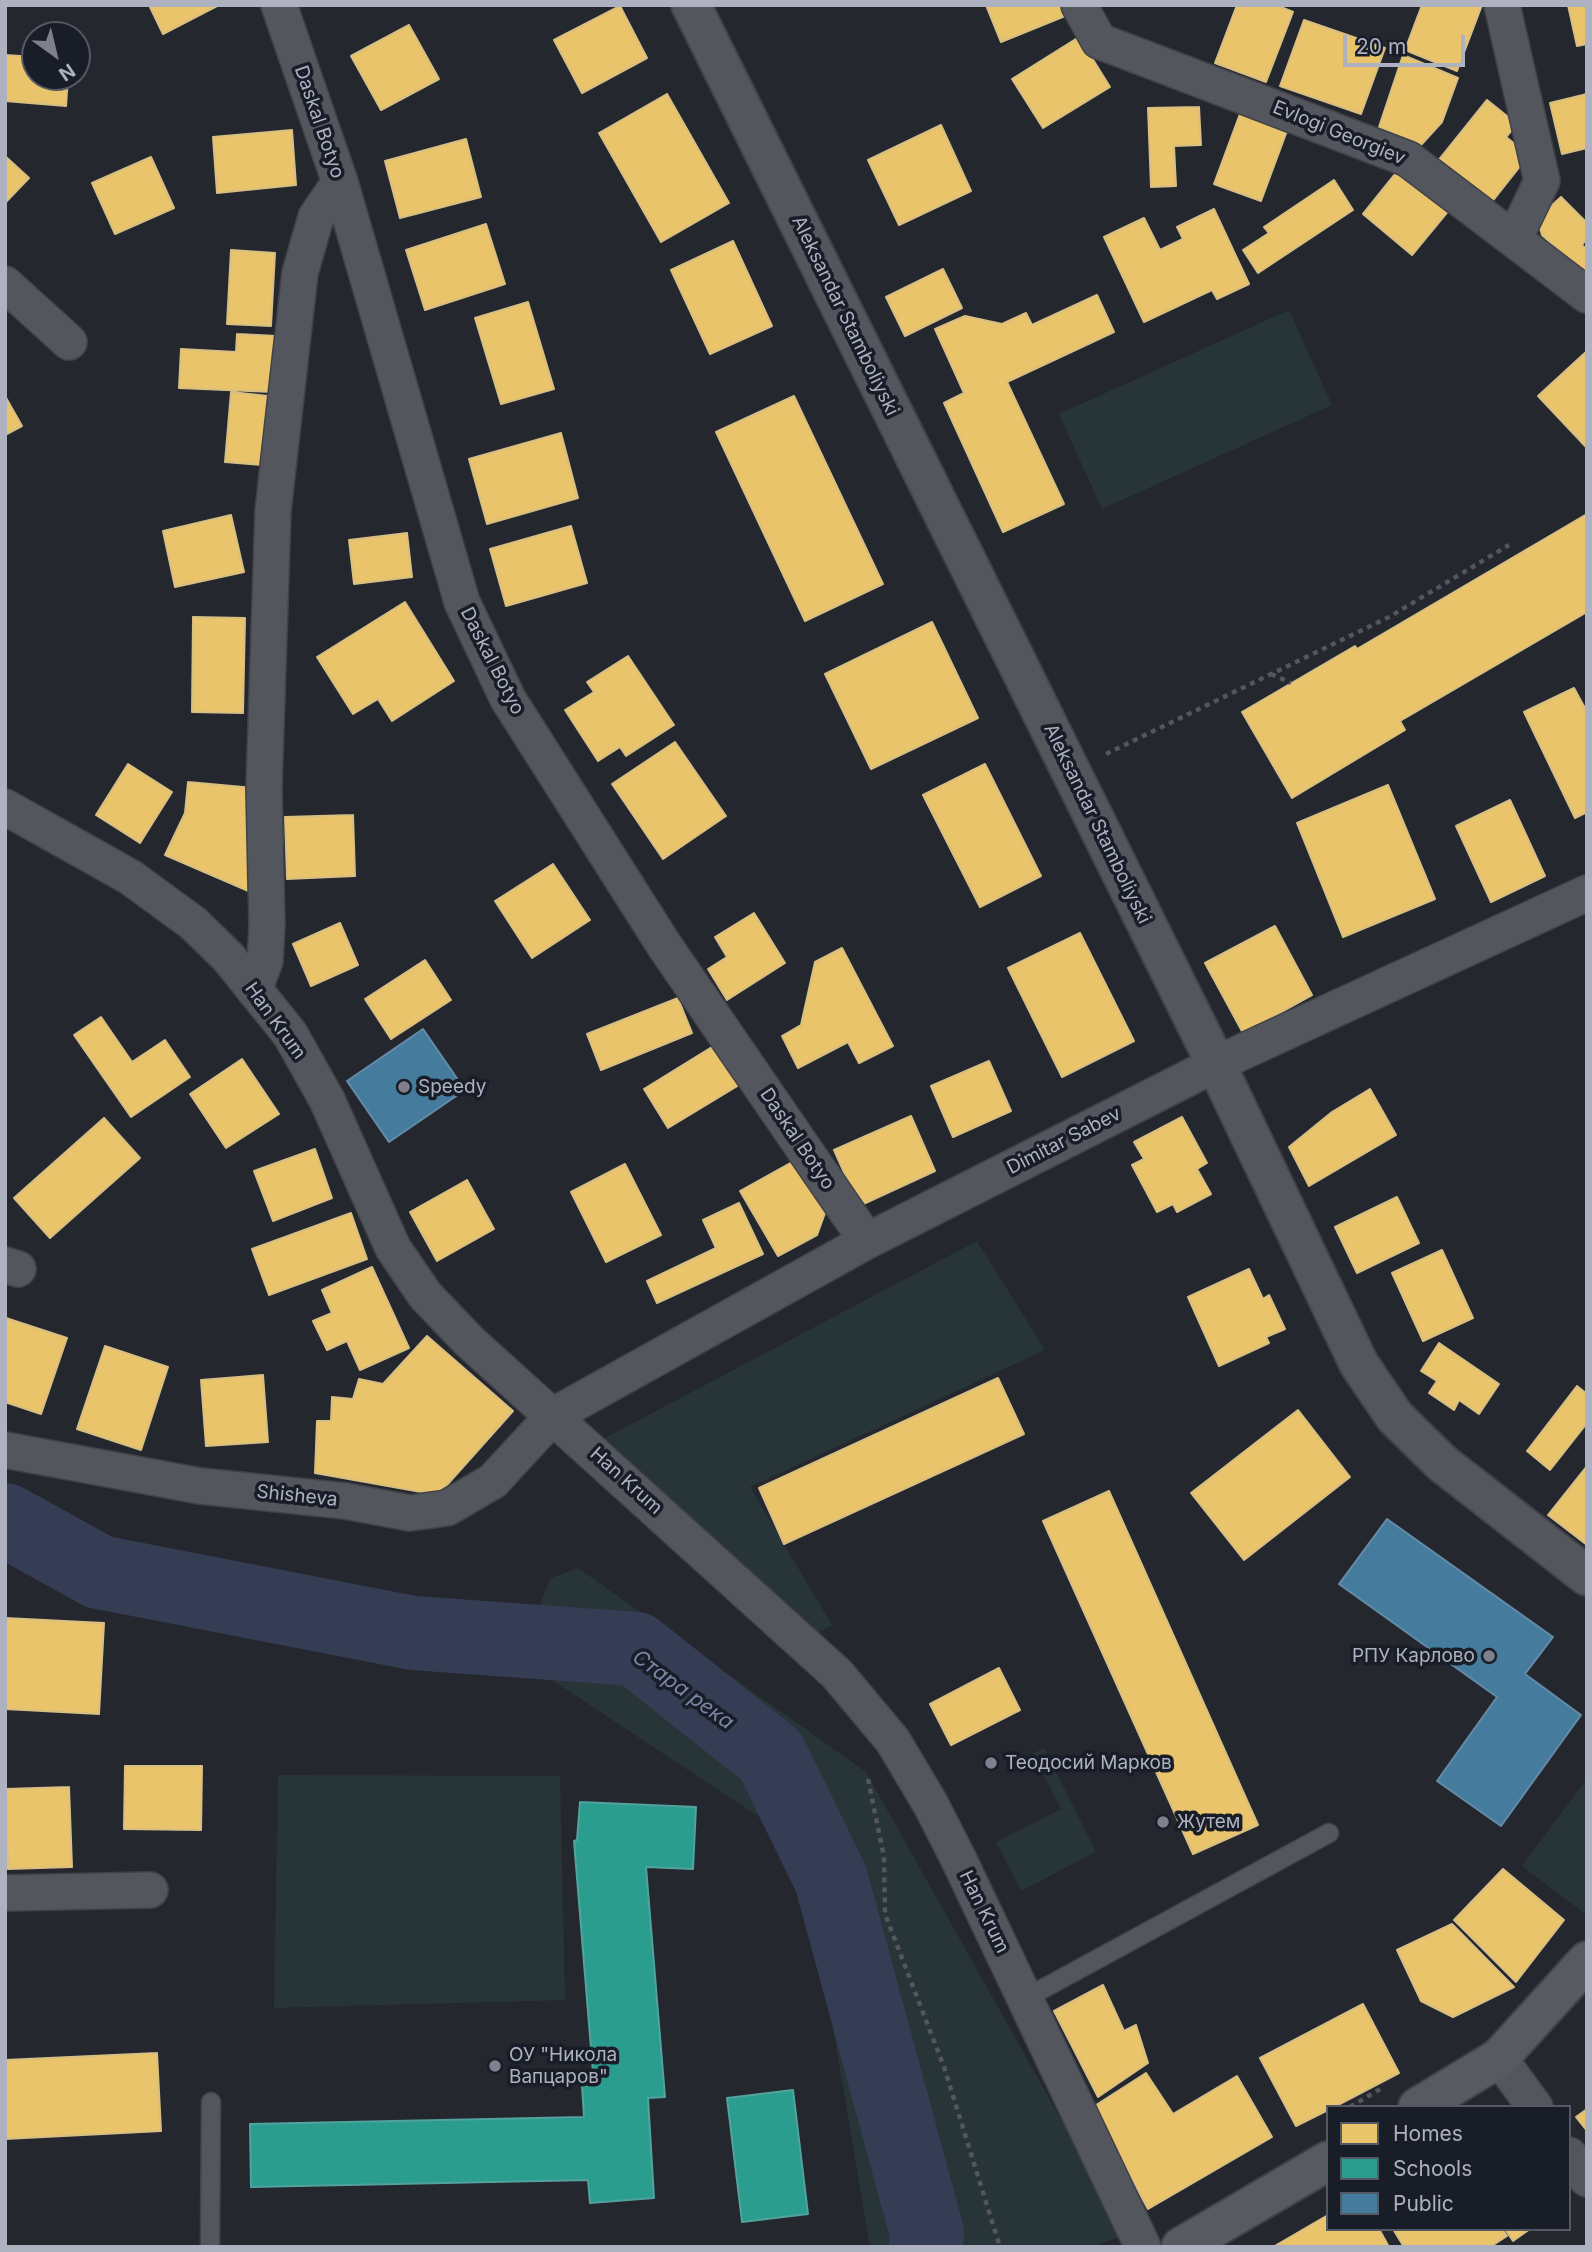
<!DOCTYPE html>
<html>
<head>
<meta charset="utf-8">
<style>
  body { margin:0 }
  #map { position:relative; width:1592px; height:2252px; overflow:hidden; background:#25272e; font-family:Inter,sans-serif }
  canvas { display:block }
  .frame { position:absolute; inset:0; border:7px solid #aeb2c0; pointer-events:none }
  .legend { position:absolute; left:1326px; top:2105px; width:245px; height:126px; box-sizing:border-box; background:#191d28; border:2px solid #555965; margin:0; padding:9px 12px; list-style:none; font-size:21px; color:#aeb2c0 }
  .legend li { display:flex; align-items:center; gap:14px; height:35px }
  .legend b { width:35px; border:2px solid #555965 }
  .north { position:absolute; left:21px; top:21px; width:70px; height:70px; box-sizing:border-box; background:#191d28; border:2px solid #555965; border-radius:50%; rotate:146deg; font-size:19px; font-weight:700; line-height:28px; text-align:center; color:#aeb2c0 }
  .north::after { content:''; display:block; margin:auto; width:24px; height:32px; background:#7e818d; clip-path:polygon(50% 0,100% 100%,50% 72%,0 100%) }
  .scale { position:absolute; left:1343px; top:35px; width:122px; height:32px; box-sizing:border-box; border:4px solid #aeb2c0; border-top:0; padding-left:9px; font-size:21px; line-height:24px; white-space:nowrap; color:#aeb2c0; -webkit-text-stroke:5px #191d28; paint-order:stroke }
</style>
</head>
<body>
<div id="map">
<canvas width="1592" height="2252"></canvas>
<div class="frame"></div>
<ul class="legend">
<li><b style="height:19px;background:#e9c46a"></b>Homes</li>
<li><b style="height:19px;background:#2a9d8f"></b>Schools</li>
<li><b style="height:19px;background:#457b9d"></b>Public</li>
</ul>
<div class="north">N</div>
<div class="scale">20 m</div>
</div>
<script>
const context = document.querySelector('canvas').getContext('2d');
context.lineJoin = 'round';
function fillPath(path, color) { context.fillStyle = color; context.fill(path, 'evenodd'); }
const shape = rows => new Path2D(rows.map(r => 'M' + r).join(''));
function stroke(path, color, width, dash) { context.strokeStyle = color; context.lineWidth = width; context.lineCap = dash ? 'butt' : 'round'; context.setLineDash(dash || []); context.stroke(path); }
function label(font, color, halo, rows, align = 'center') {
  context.font = font + ' Inter,sans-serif'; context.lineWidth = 7; context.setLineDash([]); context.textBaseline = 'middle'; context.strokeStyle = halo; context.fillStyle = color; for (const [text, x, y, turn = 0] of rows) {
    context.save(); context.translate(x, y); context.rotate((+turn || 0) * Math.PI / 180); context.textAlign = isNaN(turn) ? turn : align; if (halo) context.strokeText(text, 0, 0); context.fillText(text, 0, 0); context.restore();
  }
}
fillPath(shape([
  [1289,310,1332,405,1102,509,1059,414],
  [977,1241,1045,1350,750,1487,832,1625,800,1642,588,1447],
  [578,1568,866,1772,1126,2235,1091,2247,870,2247,809,1886,773,1826,517,1657,551,1578],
  [1044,1748,1096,1852,1021,1891,996,1842,1061,1809,1033,1754],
  [278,1775,560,1776,565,2000,274,2008],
  [1587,1779,1587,1915,1522,1866]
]), '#283538');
const homes = shape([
  [149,5,219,5,163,34,149,5],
  [986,5,1066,5,1070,14,1001,42,986,5],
  [1237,5,1276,5,1293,12,1266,82,1215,63,1237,5],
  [1422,5,1482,5,1457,71,1405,50,1422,5],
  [1568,5,1587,5,1587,44,1577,46,1568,5],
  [620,6,647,58,582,93,554,40,620,6],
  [1304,20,1385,48,1361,114,1280,86,1304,20],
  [409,25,439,79,381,110,351,56,409,25],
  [1079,37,1110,87,1043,128,1012,79,1079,37],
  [5,55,35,57,35,77,68,77,66,106,5,101,5,55],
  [1403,55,1458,78,1442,122,1420,146,1379,127,1403,55],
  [667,94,729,203,661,242,599,133,667,94],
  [1587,94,1587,148,1562,154,1550,103,1587,94],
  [1487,100,1517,124,1506,137,1529,155,1491,203,1438,161,1487,100],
  [1244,103,1291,120,1261,201,1214,184,1244,103],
  [1199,107,1201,145,1174,146,1176,186,1151,187,1148,108,1199,107],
  [941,125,971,191,899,225,868,160,941,125],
  [292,130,296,185,217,193,213,137,292,130],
  [466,139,481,197,400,218,385,161,466,139],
  [5,156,29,178,5,203,5,156],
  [151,157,174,208,115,234,92,183,151,157],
  [1404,163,1454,204,1412,255,1363,214,1404,163],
  [1334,180,1353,210,1258,273,1243,250,1269,233,1264,227,1334,180],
  [1561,197,1587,223,1587,238,1582,245,1587,250,1587,276,1542,235,1537,219,1561,197],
  [1214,209,1249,284,1217,299,1212,290,1144,322,1104,237,1144,218,1160,250,1183,239,1177,227,1214,209],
  [486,224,505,284,425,310,406,250,486,224],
  [733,241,772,326,710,354,671,270,733,241],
  [231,250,275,253,271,326,227,324,231,250],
  [943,269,962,308,905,336,886,297,943,269],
  [1097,295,1114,332,1007,382,1064,504,1003,532,944,403,964,393,935,329,965,316,1002,324,1026,313,1032,325,1097,295],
  [528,302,554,389,501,404,475,318,528,302],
  [237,334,277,336,273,392,179,388,181,349,236,352,237,334],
  [1587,351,1587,448,1538,396,1587,351],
  [231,392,268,396,262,465,225,462,231,392],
  [5,396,22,426,5,435,5,396],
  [794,396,883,584,805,621,716,432,794,396],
  [561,433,578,498,487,524,469,459,561,433],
  [1587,514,1587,612,1400,721,1405,730,1292,798,1242,712,1355,646,1357,649,1587,514],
  [231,515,244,572,175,587,163,531,231,515],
  [571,526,587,583,506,606,490,549,571,526],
  [407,533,412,577,354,584,349,540,407,533],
  [405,602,454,681,392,721,378,699,353,714,317,657,405,602],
  [193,617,245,618,243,713,192,712,193,617],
  [932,622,978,718,871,769,825,674,932,622],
  [628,656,674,725,626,756,620,747,598,761,565,710,594,692,587,682,628,656],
  [1574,688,1587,712,1587,812,1575,818,1524,712,1574,688],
  [675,742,726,816,663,859,612,784,675,742],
  [128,764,172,792,140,843,96,815,128,764],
  [985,764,1041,876,980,907,923,795,985,764],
  [188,782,254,788,253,893,165,855,185,813,188,782],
  [1388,785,1435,899,1343,937,1297,823,1388,785],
  [1510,800,1545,876,1491,902,1456,826,1510,800],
  [353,815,355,876,287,879,285,817,353,815],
  [553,864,590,920,532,958,495,901,553,864],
  [754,913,785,963,727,1000,708,969,727,957,715,937,754,913],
  [340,923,358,965,311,986,293,944,340,923],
  [1275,926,1312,995,1243,1033,1205,963,1275,926],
  [1080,933,1134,1041,1062,1077,1008,968,1080,933],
  [842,948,893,1046,859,1063,848,1042,798,1068,782,1036,801,1025,815,962,842,948],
  [425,960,451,1000,391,1039,365,999,425,960],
  [678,998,692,1033,601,1070,587,1034,678,998],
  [101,1017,132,1062,165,1040,190,1077,131,1117,74,1035,101,1017],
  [720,1042,744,1082,668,1128,644,1089,720,1042],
  [242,1059,279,1114,226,1148,190,1094,242,1059],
  [989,1061,1011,1111,953,1137,931,1086,989,1061],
  [1370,1089,1396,1135,1309,1186,1289,1147,1332,1112,1370,1089],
  [911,1116,935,1171,859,1206,834,1150,911,1116],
  [1182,1117,1207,1163,1197,1169,1211,1194,1177,1212,1173,1204,1157,1212,1132,1165,1144,1159,1134,1142,1182,1117],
  [104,1118,140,1158,50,1238,14,1198,104,1118],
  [315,1149,332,1198,273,1221,254,1171,315,1149],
  [803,1156,829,1202,817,1235,778,1256,740,1191,803,1156],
  [625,1164,661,1235,606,1262,571,1192,625,1164],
  [467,1180,494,1229,437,1261,410,1212,467,1180],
  [1397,1197,1419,1243,1357,1273,1335,1227,1397,1197],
  [739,1203,763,1254,657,1303,647,1281,716,1248,703,1220,739,1203],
  [351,1213,367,1259,269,1295,252,1249,351,1213],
  [1442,1250,1473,1318,1423,1341,1392,1273,1442,1250],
  [372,1267,409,1348,360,1370,347,1341,327,1350,313,1321,332,1313,322,1290,372,1267],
  [1249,1269,1263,1299,1269,1295,1285,1329,1266,1337,1269,1343,1219,1366,1188,1297,1249,1269],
  [6,1318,67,1338,41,1414,5,1402,6,1318],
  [427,1336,513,1411,438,1495,315,1473,317,1421,331,1421,332,1397,353,1399,359,1379,383,1384,427,1336],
  [1439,1343,1499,1384,1479,1414,1459,1400,1454,1410,1429,1393,1437,1381,1421,1371,1439,1343],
  [105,1346,168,1367,141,1450,77,1429,105,1346],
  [263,1375,268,1442,206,1446,201,1380,263,1375],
  [998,1378,1024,1434,784,1544,759,1488,998,1378],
  [1577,1386,1587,1394,1587,1423,1550,1470,1527,1451,1577,1386],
  [1298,1410,1350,1477,1244,1560,1191,1493,1298,1410],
  [1587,1466,1587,1545,1548,1515,1587,1466],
  [1109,1491,1258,1825,1193,1854,1043,1521,1109,1491],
  [5,1618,104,1623,99,1714,5,1709,5,1618],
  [999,1668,1020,1710,951,1745,930,1704,999,1668],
  [125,1766,202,1766,201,1830,124,1829,125,1766],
  [69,1787,72,1867,8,1869,6,1789,69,1787],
  [1503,1869,1564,1920,1516,1982,1454,1920,1503,1869],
  [1452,1924,1514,1987,1453,2017,1421,2001,1397,1950,1452,1924],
  [1103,1985,1124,2031,1136,2025,1148,2063,1098,2097,1054,2011,1103,1985],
  [1363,2004,1399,2073,1334,2107,1328,2107,1328,2110,1296,2126,1260,2058,1363,2004],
  [157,2053,161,2131,5,2139,5,2060,157,2053],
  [1146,2073,1173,2114,1237,2076,1272,2137,1148,2209,1093,2107,1146,2073],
  [1587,2109,1587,2131,1576,2117,1587,2109],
  [1328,2215,1328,2229,1379,2229,1389,2247,1273,2247,1328,2215],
  [1393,2229,1502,2229,1507,2236,1490,2247,1404,2247,1393,2229],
  [1505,2229,1530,2229,1513,2241,1505,2229]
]);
fillPath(homes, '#e9c46a');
stroke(homes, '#d7bf84', 2);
const schools = shape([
  [580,1802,696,1807,693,1869,646,1867,665,2097,648,2098,654,2198,590,2203,588,2180,251,2187,250,2124,584,2117,582,2086,594,2085,574,1841,577,1840,580,1802],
  [793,2090,808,2214,742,2222,727,2098,793,2090]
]);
fillPath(schools, '#2a9d8f');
stroke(schools, '#52a39e', 2);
const public = shape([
  [423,1029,465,1090,389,1142,347,1081,423,1029],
  [1387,1519,1553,1637,1525,1674,1581,1715,1501,1826,1437,1781,1497,1697,1339,1584,1387,1519]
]);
fillPath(public, '#457b9d');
stroke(public, '#648ca8', 2);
stroke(shape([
  [5,1520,99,1572,413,1633,636,1649,771,1756,831,1879,927,2233,926,2247]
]), '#343d54', 74);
const service = shape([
  [1026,1998,1329,1833],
  [210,2247,211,2102]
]);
const minor = shape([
  [279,5,340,182,462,602,508,699,664,945,867,1241],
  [1079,5,1099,41,1408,159,1587,295],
  [1502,5,1542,181,1515,237],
  [5,284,69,342],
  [5,807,130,877,193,923,228,957,290,1034,327,1100,393,1248,425,1295,469,1341,837,1674,893,1741,931,1805,959,1860,1143,2247],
  [254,990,265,961,267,926,264,787,273,511,300,273,316,217,340,182],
  [5,1265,18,1269],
  [5,1450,200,1486,345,1501,410,1513,447,1508,493,1481,554,1415,867,1241,1216,1064,1587,893],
  [5,1893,150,1890],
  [1499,2058,1535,2107],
  [1569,2155,1587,2179]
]);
const tertiary = shape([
  [691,5,1216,1064,1359,1364,1395,1417,1442,1463,1587,1576]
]);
const secondary = shape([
  [1418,2107,1499,2058,1587,1961],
  [1181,2247,1328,2161]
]);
stroke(service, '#404247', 21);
stroke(minor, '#404247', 38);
stroke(tertiary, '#404247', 42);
stroke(secondary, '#404247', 42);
stroke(shape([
  [1271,674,1291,683],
  [1106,754,1389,617,1509,545],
  [868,1779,884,1857,885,1914,944,2067,1000,2247],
  [1350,2107,1382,2088]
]), '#53565b', 4.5, [5, 5]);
stroke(service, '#54565d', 18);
stroke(minor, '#54565d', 35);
stroke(tertiary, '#54565d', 38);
stroke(secondary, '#585a62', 38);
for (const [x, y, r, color] of [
  [404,1087,7,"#7e818d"],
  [1489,1656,7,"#7e818d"],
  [991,1763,7,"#7e818d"],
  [1163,1822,7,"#7e818d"],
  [495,2066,7,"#7e818d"]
]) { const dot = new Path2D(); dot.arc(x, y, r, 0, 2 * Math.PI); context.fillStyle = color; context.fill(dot); stroke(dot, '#191d28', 2.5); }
label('19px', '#aeb2c0', '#191d28', [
  ["Daskal Botyo",319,122,71],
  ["Evlogi Georgiev",1339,133,22],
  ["Aleksandar Stamboliyski",845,316,64],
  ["Daskal Botyo",492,661,63],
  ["Aleksandar Stamboliyski",1097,824,64],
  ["Han Krum",275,1021,54],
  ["Daskal Botyo",797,1139,56],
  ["Dimitar Sabev",1064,1141,-27],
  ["Han Krum",626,1481,42],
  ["Shisheva",297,1496,6],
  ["Han Krum",984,1912,64]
]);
label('19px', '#aeb2c0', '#191d28', [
  ["Speedy",418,1087],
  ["РПУ Карлово",1475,1656,"right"],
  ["Теодосий Марков",1005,1763],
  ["Жутем",1177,1822],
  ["ОУ \"Никола",509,2055],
  ["Вапцаров\"",509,2077]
], 'left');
label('italic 21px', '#7986a6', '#191d28', [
  ["Стара река",683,1690,36]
]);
</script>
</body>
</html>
